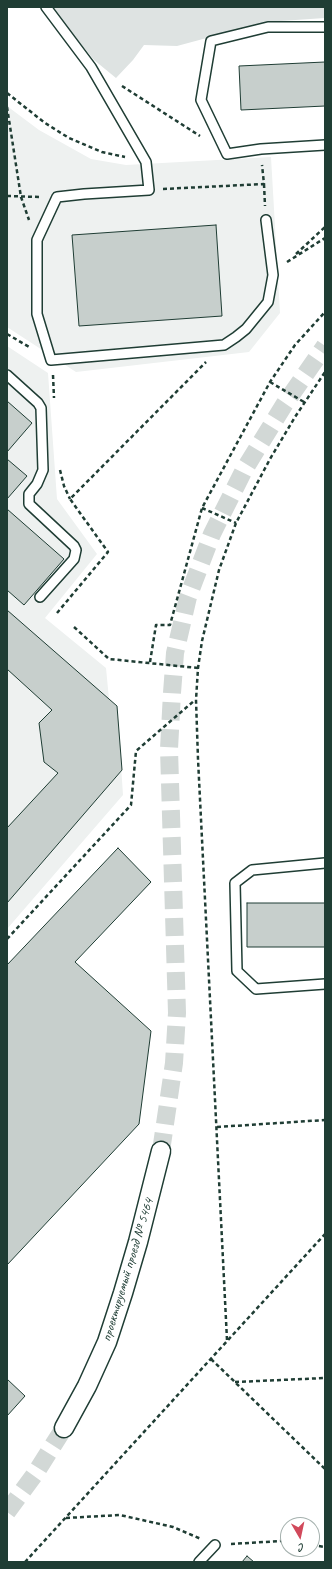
<!DOCTYPE html>
<html>
<head>
<meta charset="utf-8">
<style>
  body { margin:0 }
  #map { position:relative; width:332px; height:1569px; overflow:hidden; background:#fff; font-family:Caveat,sans-serif }
  canvas { display:block }
  .frame { position:absolute; inset:0; border:8px solid #1f3d34; pointer-events:none }
  .north { position:absolute; left:280px; top:1517px; width:40px; height:40px; box-sizing:border-box; background:#fff; border:1px solid #a5b1ae; border-radius:50%; rotate:171deg; font-size:11px; font-weight:700; line-height:16px; text-align:center; color:#1f3d34 }
  .north::after { content:''; display:block; margin:auto; width:14px; height:18px; background:#d1495b; clip-path:polygon(50% 0,100% 100%,50% 72%,0 100%) }
</style>
</head>
<body>
<div id="map">
<canvas width="332" height="1569"></canvas>
<div class="frame"></div>
<div class="north">С</div>
</div>
<script>
const context = document.querySelector('canvas').getContext('2d');
context.lineJoin = 'round';
function fillPath(path, color) { context.fillStyle = color; context.fill(path, 'evenodd'); }
const shape = rows => new Path2D(rows.map(r => 'M' + r).join(''));
function stroke(path, color, width, dash) { context.strokeStyle = color; context.lineWidth = width; context.lineCap = dash ? 'butt' : 'round'; context.setLineDash(dash || []); context.stroke(path); }
function label(font, color, halo, rows, align = 'center') {
  context.font = font + ' Caveat,sans-serif'; context.lineWidth = 3; context.setLineDash([]); context.textBaseline = 'middle'; context.strokeStyle = halo; context.fillStyle = color; for (const [text, x, y, turn = 0] of rows) {
    context.save(); context.translate(x, y); context.rotate((+turn || 0) * Math.PI / 180); context.textAlign = isNaN(turn) ? turn : align; if (halo) context.strokeText(text, 0, 0); context.fillText(text, 0, 0); context.restore();
  }
}
fillPath(shape([
  [7,106,39,130,91,159,126,165,271,157,280,313,249,352,76,372,7,327],
  [7,346,48,373,57,499,97,554,45,618,106,668,109,699,117,706,123,795,7,929]
]), '#eef1f0');
fillPath(shape([
  [51,7,325,7,325,18,266,22,177,46,144,45,133,60,116,78,94,60]
]), '#dee3e2');
const building = shape([
  [325,62,325,106,241,110,239,66,325,62],
  [216,225,222,316,79,326,72,235,216,225],
  [7,401,32,423,7,452,7,401],
  [7,459,27,476,7,499,7,459],
  [7,509,64,559,24,605,7,590,7,509],
  [7,610,117,706,122,770,7,903,7,828,58,773,44,762,39,723,52,710,7,669,7,610],
  [118,848,151,882,75,962,151,1031,139,1124,7,1265,7,965,118,848],
  [247,903,325,903,325,947,247,947,247,903],
  [7,1379,25,1396,7,1416,7,1379],
  [247,1556,254,1562,242,1562,247,1556]
]);
fillPath(building, '#c7cfcc');
stroke(building, '#1f3d34', 1);
stroke(shape([
  [161,1151,174,1063,177,1013,169,749,172,693,175,653,188,597,212,534,244,470,284,405,325,346],
  [7,1512,35,1474,64,1428]
]), '#d2d8d6', 18, [18, 9]);
const lane = shape([
  [46,7,91,67,146,162,149,190,84,194,57,197,37,240,37,314,51,360,224,345,236,337,246,329,268,302,273,275,266,220],
  [325,27,268,27,211,41,201,100,227,154,261,149,325,145],
  [7,375,38,403,41,408,43,470,37,484,29,494,29,504,74,546,76,550,74,559,40,597],
  [325,863,252,870,235,883,237,971,256,989,325,984],
  [199,1562,215,1545]
]);
const street = shape([
  [64,1428,87,1386,107,1342,123,1293,138,1242,161,1151]
]);
stroke(lane, '#1f3d34', 12);
stroke(street, '#1f3d34', 21);
stroke(shape([
  [122,86,200,136],
  [7,93,45,123,69,138,102,152,125,157],
  [7,107,21,197,29,220],
  [264,184,265,206],
  [163,189,264,184,262,165],
  [7,196,40,197],
  [296,254,325,227],
  [287,262,325,238],
  [7,334,31,348],
  [53,375,54,398],
  [270,382,304,402],
  [60,470,64,486,70,499],
  [202,508,236,523],
  [57,613,108,552,70,499,206,362],
  [74,627,109,659,198,668],
  [150,662,156,625,170,625,202,508,270,382,295,345,325,312],
  [7,939,131,805,136,751,195,700],
  [217,1127,325,1120],
  [227,1340,198,759,196,700,198,668,202,641,219,570,236,523,270,459,295,417,325,372],
  [211,1359,325,1469],
  [235,1382,325,1378],
  [66,1518,120,1515,173,1527,201,1539],
  [231,1544,281,1541,288,1542],
  [312,1545,325,1547],
  [25,1562,325,1234]
]), '#1f3d34', 2.5, [4, 3]);
stroke(lane, '#fff', 9);
stroke(street, '#fff', 18);
label('14px', '#1f3d34', '#fff', [
  ["проектируемый проезд № 5464",128,1270,-73]
]);
</script>
</body>
</html>
